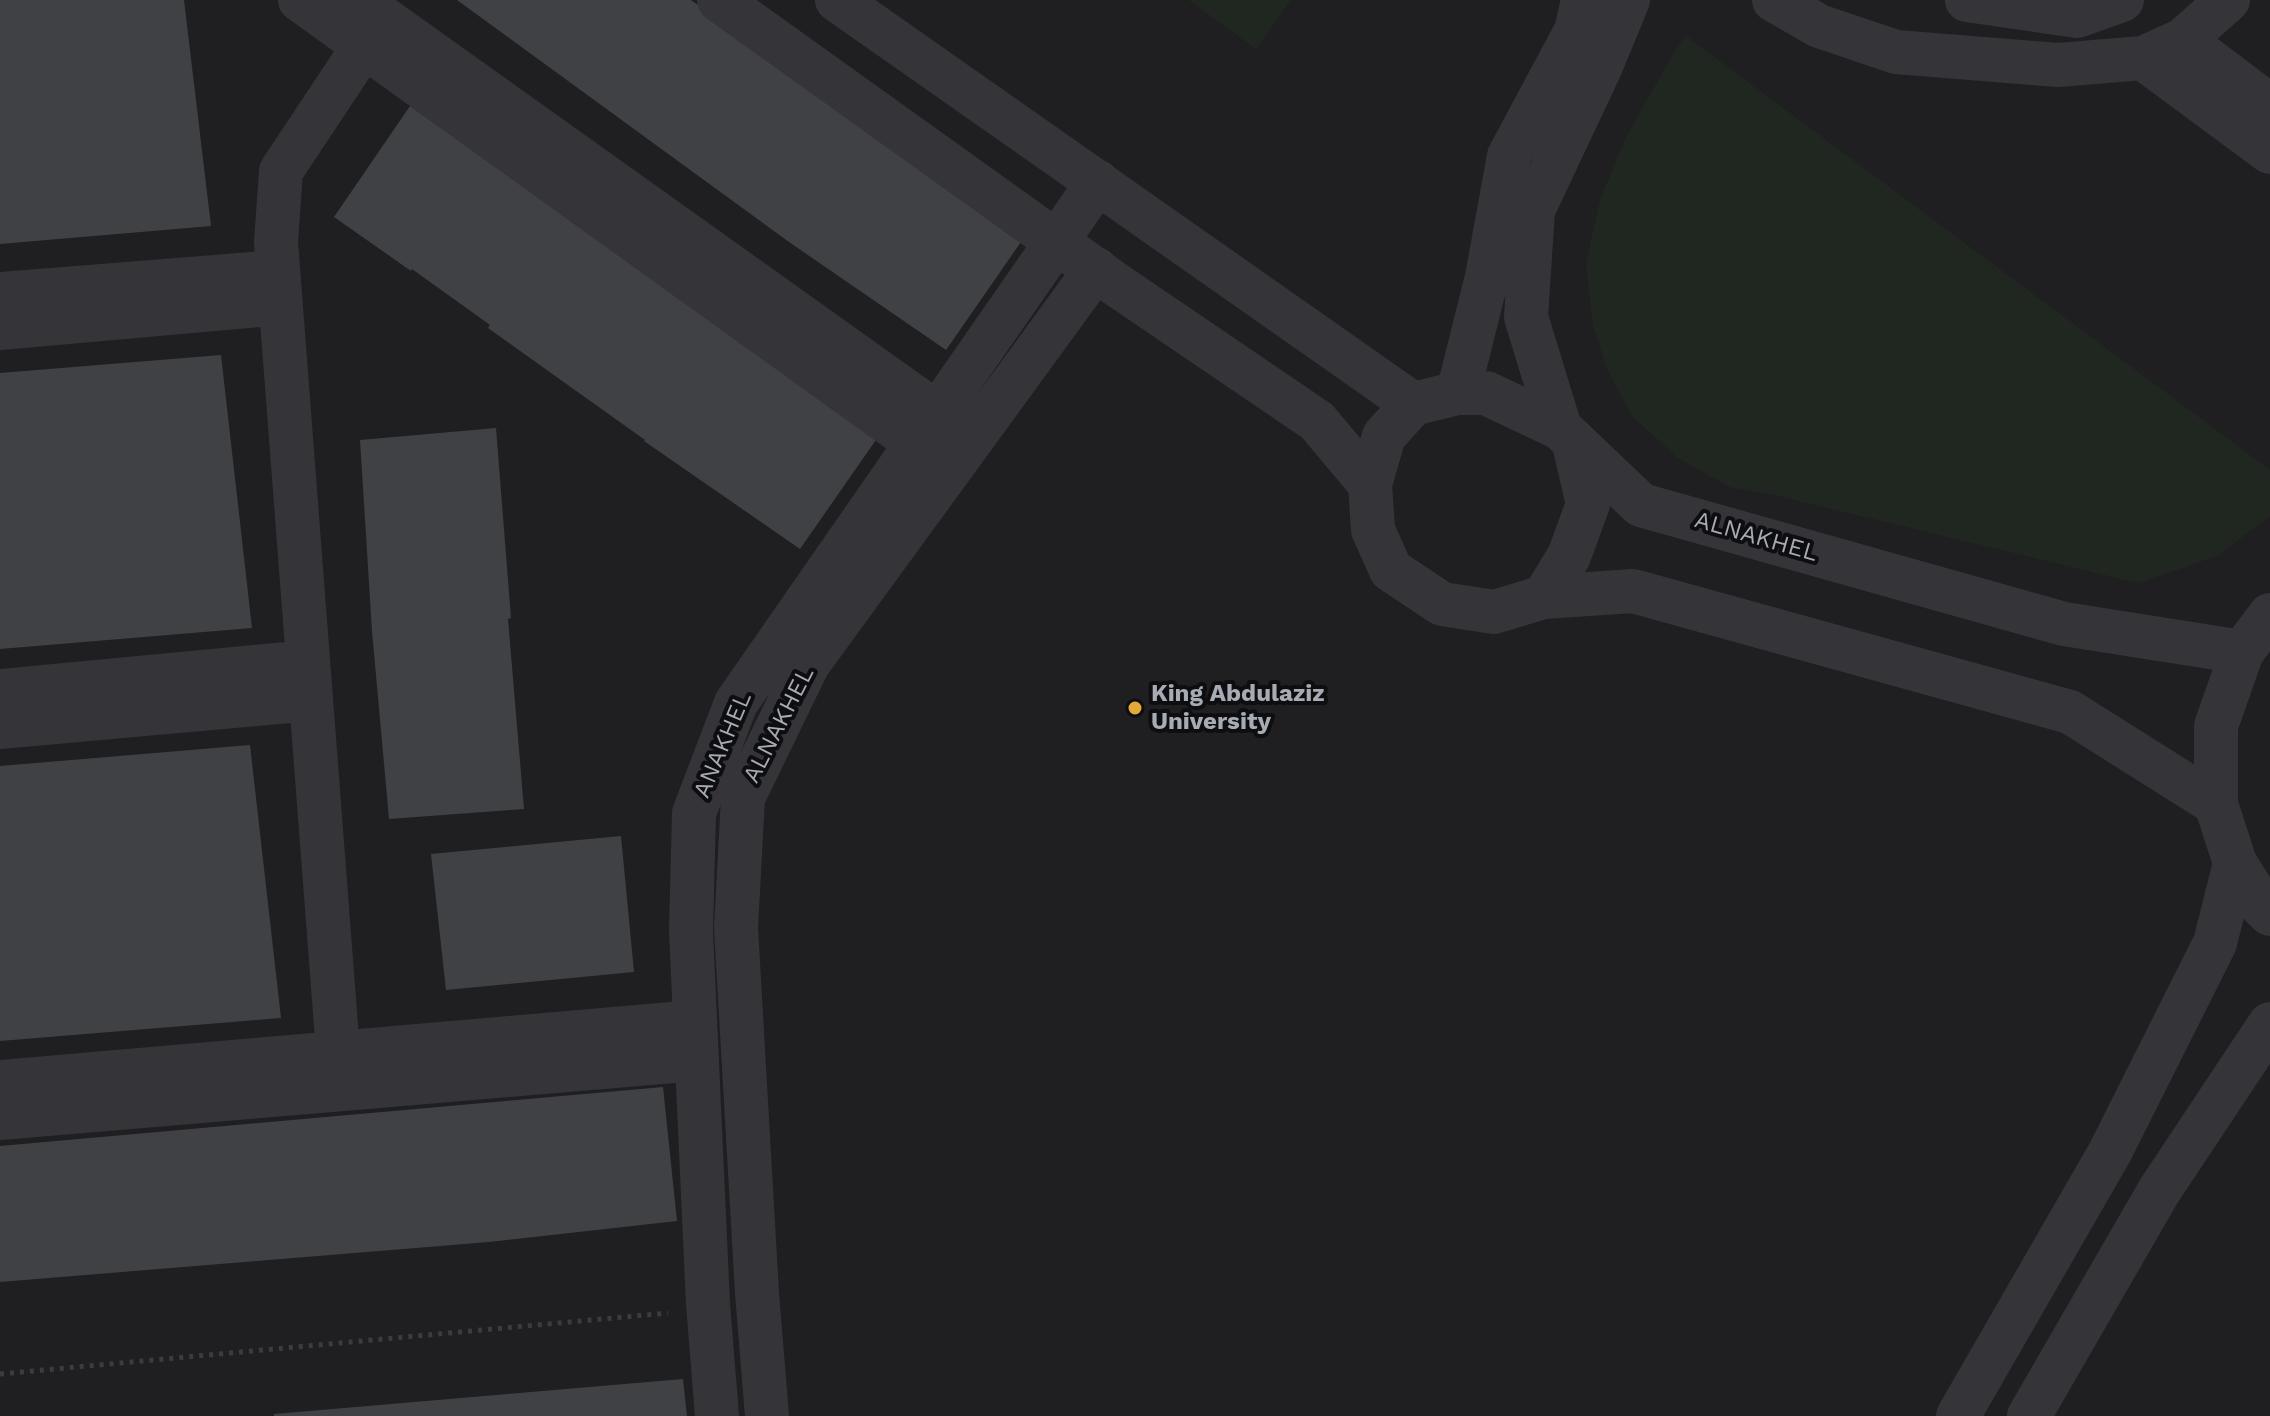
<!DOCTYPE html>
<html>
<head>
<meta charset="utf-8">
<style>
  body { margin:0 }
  canvas { display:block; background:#131315 }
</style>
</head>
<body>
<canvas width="2270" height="1416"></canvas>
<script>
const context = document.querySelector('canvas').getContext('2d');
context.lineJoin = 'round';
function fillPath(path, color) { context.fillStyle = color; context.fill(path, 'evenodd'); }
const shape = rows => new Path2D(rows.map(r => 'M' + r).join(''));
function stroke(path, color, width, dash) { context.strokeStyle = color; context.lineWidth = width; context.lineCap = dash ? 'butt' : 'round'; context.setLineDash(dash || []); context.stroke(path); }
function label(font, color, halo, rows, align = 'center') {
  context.font = font + ' "Work Sans",sans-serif'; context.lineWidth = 8; context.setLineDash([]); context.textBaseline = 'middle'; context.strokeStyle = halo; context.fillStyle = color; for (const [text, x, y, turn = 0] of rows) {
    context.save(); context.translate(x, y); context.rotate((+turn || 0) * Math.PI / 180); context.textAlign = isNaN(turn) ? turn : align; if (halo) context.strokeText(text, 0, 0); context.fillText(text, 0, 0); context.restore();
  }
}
fillPath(shape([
  [0,0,2270,0,2270,1416,0,1416]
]), '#1f1f22');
fillPath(shape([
  [1189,0,1291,0,1256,49],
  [1686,36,2270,470,2270,516,2217,556,2138,583,1774,495,1729,487,1678,458,1632,416,1607,369,1593,325,1586,264,1600,200,1626,137,1676,49]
]), '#202720');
fillPath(shape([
  [0,0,184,0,211,226,0,244],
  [457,0,691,0,1023,239,946,350,789,242],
  [410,106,878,437,800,549,644,441,645,440,488,328,490,325,412,269,411,271,334,217],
  [221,355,252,628,0,649,0,373],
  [496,428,511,618,508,619,524,809,389,819,372,631,360,440],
  [250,745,281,1018,0,1041,0,766],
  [621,836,634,972,446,990,431,854],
  [663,1087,677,1221,489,1242,0,1282,0,1146],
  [683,1379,687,1416,274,1416,274,1414]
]), '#404145');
stroke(shape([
  [0,1374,668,1313]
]), '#3b3c40', 5, [4, 6]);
stroke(shape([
  [300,0,916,443],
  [358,0,938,414],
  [719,0,1114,283,1317,421,1370,484,1373,530,1391,570,1442,604,1494,612,1544,597,1633,591,2070,712,2216,804],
  [837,0,1413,404,1458,393,1486,393,1560,428,1641,505,2064,624,2242,652],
  [1774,0,1819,26,1896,52,2058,65,2143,58,2183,40,2228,0],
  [1967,0,2077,16,2122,0],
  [2183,40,2270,106],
  [2143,58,2270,152],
  [0,294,278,272],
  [0,328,281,303],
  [1458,393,1487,277,1509,156,1576,31,1583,0],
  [1560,428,1526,317,1533,210,1600,68,1628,0],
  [1370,484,1384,436,1413,404],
  [1544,597,1569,556,1588,504,1573,440],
  [2270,615,2242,652,2216,726,2216,804,2235,863,2262,906,2270,914],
  [0,691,308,662],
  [0,727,311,699],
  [338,1052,276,242,281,171,364,46],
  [0,1082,695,1022],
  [0,1118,697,1059],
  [717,1416,708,1304,691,931,694,813,736,703,1098,182],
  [767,1416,757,1293,736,928,743,798,808,664,1096,269],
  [1958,1416,2110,1152,2215,943,2235,863],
  [2029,1416,2159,1191,2270,1024]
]), '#353539', 44);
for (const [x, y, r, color] of [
  [1135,708,8,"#e5a83b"]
]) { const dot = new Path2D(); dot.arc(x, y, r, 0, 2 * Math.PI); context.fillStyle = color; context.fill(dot); stroke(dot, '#0e0e10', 3); }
label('24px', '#a6abb4', '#0e0e10', [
  ["ALNAKHEL",1756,537,16],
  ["ALNAKHEL",779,725,-63],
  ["ANAKHEL",723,745,-67]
]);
label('bold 24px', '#a6abb4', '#0e0e10', [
  ["King Abdulaziz",1151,694],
  ["University",1151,722]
], 'left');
</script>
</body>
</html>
